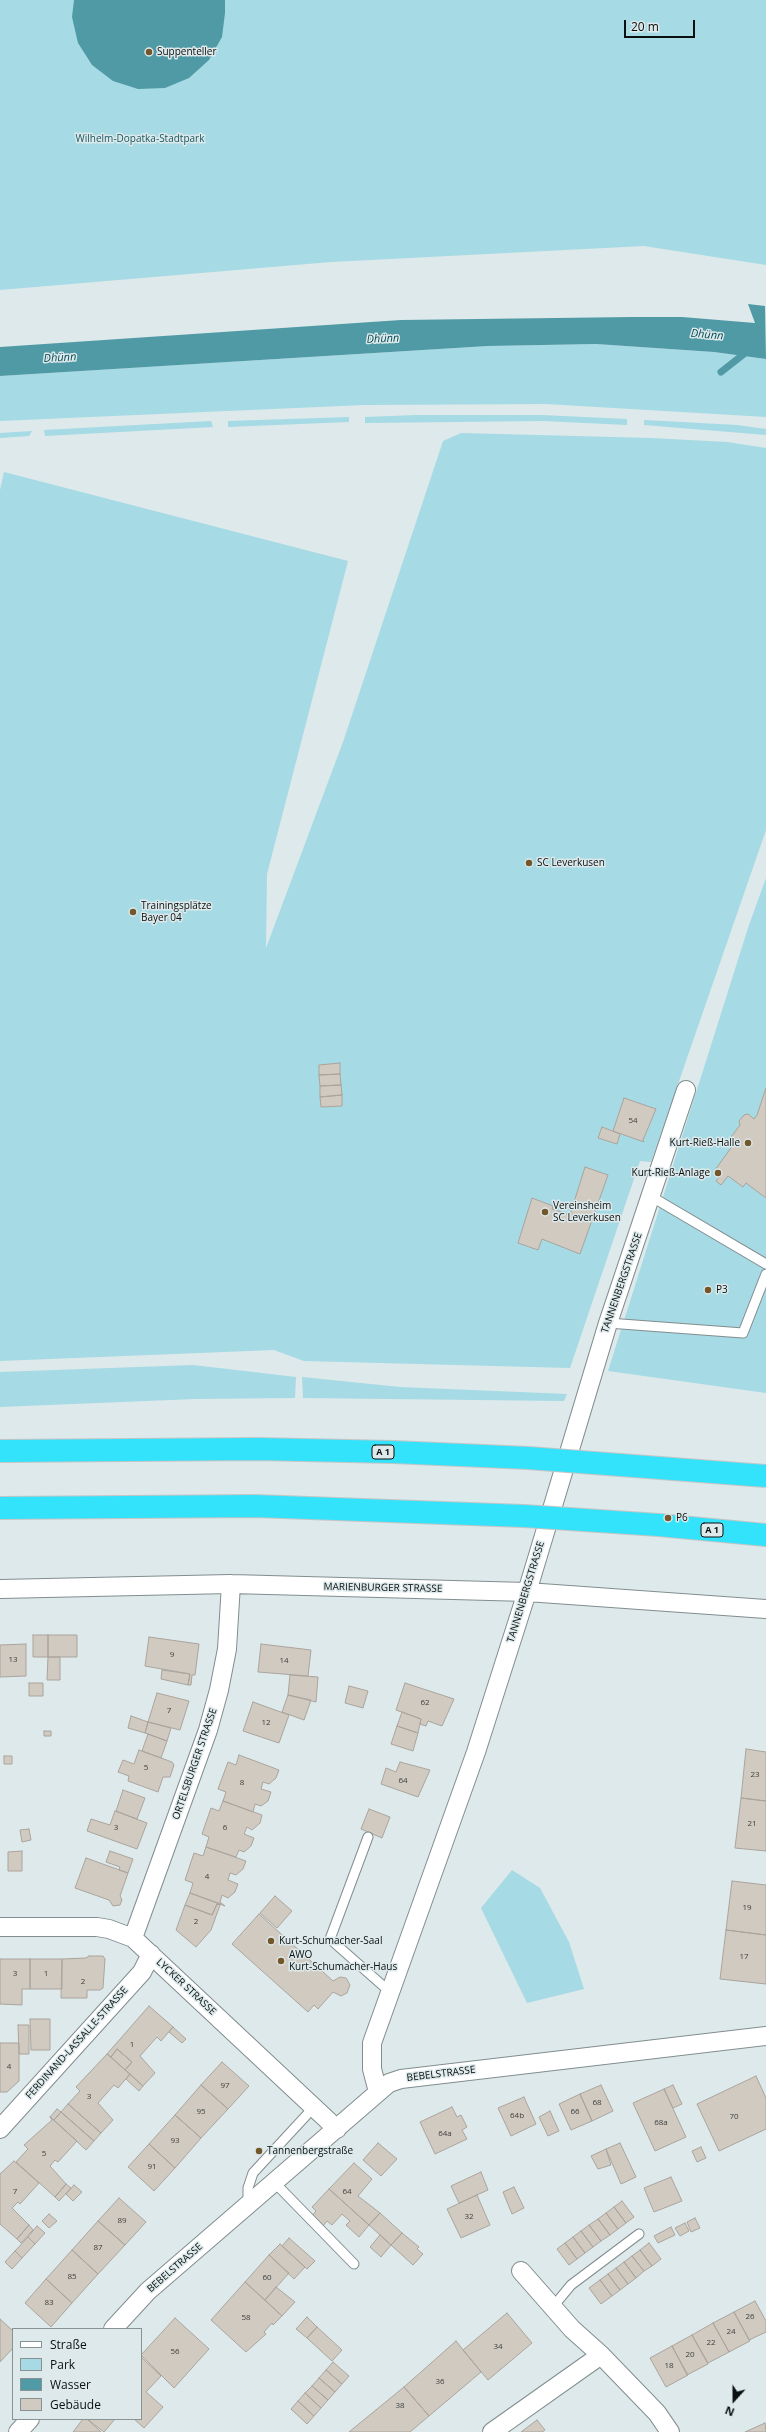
<!DOCTYPE html>
<html>
<head>
<meta charset="utf-8">
<style>
  body { margin:0 }
  #map { position:relative; width:766px; height:2432px; overflow:hidden; background:#dde9eb; font-family:"Open Sans",sans-serif }
  canvas { display:block }
  .legend { position:absolute; left:12px; top:2328px; width:130px; height:92px; box-sizing:border-box; background:#dde9eb; border:1px solid #899293; margin:0; padding:5px 7px; list-style:none; font-size:12px; color:#0a0f0f }
  .legend li { display:flex; align-items:center; gap:8px; height:20px }
  .legend b { width:20px; border:1px solid #899293 }
  .north { position:absolute; left:714px; top:2380px; width:40px; height:40px; -webkit-text-stroke:3px #dde9eb; paint-order:stroke; rotate:201deg; font-size:11px; font-weight:700; line-height:16px; text-align:center; color:#0a0f0f }
  .north::after { content:''; display:block; margin:auto; width:14px; height:18px; background:#0a0f0f; clip-path:polygon(50% 0,100% 100%,50% 72%,0 100%) }
  .scale { position:absolute; left:624px; top:20px; width:71px; height:18px; box-sizing:border-box; border:2px solid #0a0f0f; border-top:0; padding-left:5px; font-size:12px; line-height:14px; white-space:nowrap; color:#0a0f0f; -webkit-text-stroke:3px #dde9eb; paint-order:stroke }
</style>
</head>
<body>
<div id="map">
<canvas width="766" height="2432"></canvas>
<ul class="legend">
<li><b style="height:5px;background:#fff"></b>Straße</li>
<li><b style="height:11px;background:#a6dae4"></b>Park</li>
<li><b style="height:11px;background:#509aa6"></b>Wasser</li>
<li><b style="height:11px;background:#d0cac1"></b>Gebäude</li>
</ul>
<div class="north">N</div>
<div class="scale">20 m</div>
</div>
<script>
const context = document.querySelector('canvas').getContext('2d');
context.lineJoin = 'round';
function fillPath(path, color) { context.fillStyle = color; context.fill(path, 'evenodd'); }
const shape = rows => new Path2D(rows.map(r => 'M' + r).join(''));
function stroke(path, color, width, dash) { context.strokeStyle = color; context.lineWidth = width; context.lineCap = dash ? 'butt' : 'round'; context.setLineDash(dash || []); context.stroke(path); }
function label(font, color, halo, rows, align = 'center') {
  context.font = font + ' "Open Sans",sans-serif'; context.lineWidth = 3; context.setLineDash([]); context.textBaseline = 'middle'; context.strokeStyle = halo; context.fillStyle = color; for (const [text, x, y, turn = 0] of rows) {
    context.save(); context.translate(x, y); context.rotate((+turn || 0) * Math.PI / 180); context.textAlign = isNaN(turn) ? turn : align; if (halo) context.strokeText(text, 0, 0); context.fillText(text, 0, 0); context.restore();
  }
}
fillPath(shape([
  [0,0,766,0,766,265,644,246,331,262,0,290],
  [596,344,714,352,766,359,766,417,546,404,364,405,0,421,0,376,488,346],
  [416,415,542,415,627,419,627,425,544,421,365,423,365,417],
  [349,417,349,422,228,427,228,421],
  [644,420,737,425,766,429,766,435,644,425],
  [211,421,213,427,45,436,44,430],
  [32,431,29,436,0,438,0,433],
  [461,433,651,438,727,442,766,448,766,830,651,1162,640,1161,570,1368,304,1361,274,1350,0,1361,0,490,4,472,348,561,267,874,266,948,343,742,443,441],
  [766,878,766,1393,608,1371,749,925],
  [193,1365,296,1377,295,1398,195,1399,0,1407,0,1372],
  [302,1377,400,1387,567,1394,564,1401,303,1398],
  [512,1870,540,1888,569,1942,584,1989,527,2003,481,1908]
]), '#a6dae4');
fillPath(shape([
  [74,0,225,0,225,13,222,37,209,60,189,78,165,88,138,89,113,81,92,65,78,43,72,17],
  [748,304,765,306,766,359,714,352,596,344,488,346,0,376,0,347,401,320,632,317,682,317,755,323]
]), '#509aa6');
stroke(shape([
  [721,372,749,350]
]), '#509aa6', 7);
const building = shape([
  [340,1063,340,1074,319,1075,319,1065,340,1063],
  [340,1074,341,1085,320,1086,319,1075,340,1074],
  [341,1085,342,1095,320,1097,320,1086,341,1085],
  [766,1088,766,1198,746,1183,743,1187,728,1176,721,1185,716,1181,721,1175,715,1170,733,1145,728,1141,740,1125,739,1121,744,1115,748,1114,754,1119,757,1115,766,1088],
  [342,1095,342,1106,321,1107,320,1097,342,1095],
  [624,1098,656,1109,643,1140,644,1142,613,1131,624,1098],
  [602,1127,620,1134,617,1144,598,1138,602,1127],
  [585,1167,608,1175,580,1254,542,1239,538,1250,518,1243,532,1198,553,1206,552,1209,570,1215,585,1167],
  [33,1635,48,1635,48,1657,33,1657,33,1635],
  [48,1635,77,1635,77,1657,48,1657,48,1635],
  [149,1637,199,1644,195,1675,192,1675,191,1685,188,1685,190,1674,145,1666,149,1637],
  [26,1644,26,1676,0,1677,0,1645,26,1644],
  [261,1644,311,1650,308,1676,258,1672,261,1644],
  [48,1657,60,1657,60,1680,47,1680,48,1657],
  [162,1670,190,1674,188,1685,161,1679,162,1670],
  [290,1675,318,1677,316,1702,288,1695,290,1675],
  [29,1683,43,1683,43,1696,29,1696,29,1683],
  [405,1683,454,1699,442,1726,428,1721,426,1726,420,1724,421,1719,396,1710,405,1683],
  [349,1686,368,1691,363,1708,345,1703,349,1686],
  [157,1693,189,1701,180,1730,148,1722,157,1693],
  [288,1695,311,1700,304,1720,282,1712,288,1695],
  [253,1702,289,1715,279,1743,243,1731,253,1702],
  [402,1712,421,1719,418,1733,397,1726,402,1712],
  [131,1716,148,1722,145,1733,128,1728,131,1716],
  [148,1722,171,1728,167,1741,145,1733,148,1722],
  [397,1726,418,1733,413,1751,391,1744,397,1726],
  [44,1731,51,1731,51,1736,44,1736,44,1731],
  [148,1734,167,1741,161,1758,142,1751,148,1734],
  [746,1749,766,1752,766,1801,741,1798,746,1749],
  [139,1750,172,1762,174,1765,170,1777,163,1777,158,1792,128,1781,129,1776,118,1772,123,1760,134,1764,139,1750],
  [239,1755,279,1770,276,1778,269,1784,263,1782,261,1789,271,1792,268,1801,261,1806,255,1804,253,1812,223,1801,226,1792,218,1789,228,1762,236,1765,239,1755],
  [4,1756,12,1756,12,1764,4,1764,4,1756],
  [400,1762,430,1770,418,1797,381,1784,386,1768,396,1772,400,1762],
  [123,1790,145,1798,137,1819,116,1811,123,1790],
  [741,1798,766,1801,766,1851,735,1848,741,1798],
  [223,1801,262,1815,260,1823,252,1830,247,1827,244,1834,254,1838,251,1846,244,1852,239,1850,236,1857,206,1847,209,1837,202,1834,211,1808,219,1811,223,1801],
  [369,1809,390,1817,382,1838,361,1829,369,1809],
  [115,1811,147,1823,137,1849,87,1831,91,1819,110,1825,115,1811],
  [29,1829,31,1840,22,1842,20,1830,29,1829],
  [206,1847,246,1861,243,1869,236,1875,230,1873,228,1880,238,1884,235,1892,228,1898,222,1895,220,1902,225,1906,190,1893,193,1883,185,1880,194,1853,203,1856,206,1847],
  [22,1851,22,1871,8,1871,8,1852,22,1851],
  [110,1851,133,1859,128,1873,119,1870,120,1867,106,1862,110,1851],
  [86,1858,128,1873,120,1896,122,1900,120,1905,113,1906,109,1900,75,1888,86,1858],
  [732,1881,766,1885,766,1935,726,1930,732,1881],
  [190,1893,221,1904,220,1905,217,1904,212,1915,185,1905,190,1893],
  [275,1896,292,1911,277,1928,260,1913,275,1896],
  [217,1904,220,1905,211,1930,196,1947,176,1930,185,1905,212,1915,217,1904],
  [259,1914,333,1981,340,1977,346,1978,350,1985,347,1993,341,1996,333,1992,318,2009,314,2005,308,2012,232,1944,259,1914],
  [726,1930,766,1935,766,1984,720,1979,726,1930],
  [89,1956,103,1956,105,1959,103,1988,100,1990,87,1990,87,1998,61,1998,62,1959,86,1958,89,1956],
  [0,1959,30,1959,30,1989,22,1989,22,2005,0,2004,0,1959],
  [30,1959,62,1959,62,1989,30,1989,30,1959],
  [149,2006,173,2027,161,2041,157,2037,140,2056,155,2073,143,2086,125,2070,132,2062,117,2049,111,2057,107,2054,149,2006],
  [30,2019,50,2019,50,2050,31,2050,30,2019],
  [18,2025,29,2025,29,2054,19,2054,18,2025],
  [173,2027,186,2039,182,2043,169,2032,173,2027],
  [0,2043,19,2043,19,2081,7,2092,0,2092,0,2043],
  [117,2049,132,2062,125,2070,111,2057,117,2049],
  [107,2054,130,2074,118,2088,114,2085,98,2103,113,2120,101,2133,68,2104,80,2091,76,2087,107,2054],
  [222,2062,249,2086,228,2109,201,2085,222,2062],
  [130,2074,143,2086,139,2091,126,2079,130,2074],
  [756,2076,766,2098,766,2129,719,2151,697,2104,756,2076],
  [201,2085,228,2109,201,2138,175,2115,201,2085],
  [601,2085,613,2111,592,2121,580,2094,601,2085],
  [673,2085,682,2104,673,2108,664,2089,673,2085],
  [664,2089,686,2137,655,2151,633,2103,664,2089],
  [580,2094,592,2121,571,2130,559,2104,580,2094],
  [524,2097,536,2124,511,2136,498,2108,524,2097],
  [68,2104,101,2133,94,2141,61,2112,68,2104],
  [452,2107,457,2117,461,2115,467,2127,462,2130,467,2139,435,2154,420,2122,452,2107],
  [57,2109,61,2112,54,2120,50,2117,57,2109],
  [550,2111,559,2131,548,2136,539,2117,550,2111],
  [61,2112,94,2141,86,2150,54,2120,61,2112],
  [175,2115,201,2138,175,2168,149,2144,175,2115],
  [50,2117,77,2141,58,2162,55,2160,50,2166,66,2184,55,2197,16,2162,28,2149,24,2145,52,2120,50,2117],
  [378,2143,397,2159,381,2176,363,2160,378,2143],
  [620,2143,636,2177,621,2184,606,2149,620,2143],
  [149,2144,175,2168,154,2191,128,2167,149,2144],
  [701,2147,706,2158,697,2162,692,2151,701,2147],
  [606,2149,611,2165,598,2169,591,2156,606,2149],
  [14,2161,39,2183,20,2204,18,2202,12,2208,29,2225,17,2239,0,2224,0,2174,14,2161],
  [354,2163,372,2179,358,2196,380,2213,369,2225,329,2189,354,2163],
  [481,2172,488,2190,459,2203,451,2186,481,2172],
  [671,2177,682,2201,654,2212,644,2188,671,2177],
  [66,2184,71,2188,59,2201,55,2197,66,2184],
  [74,2185,82,2192,73,2201,66,2194,74,2185],
  [514,2187,524,2208,512,2214,503,2192,514,2187],
  [329,2189,369,2225,359,2237,346,2225,350,2221,342,2214,332,2225,327,2221,323,2226,312,2216,316,2211,312,2207,329,2189],
  [477,2195,490,2225,461,2238,447,2209,477,2195],
  [119,2198,146,2222,125,2245,98,2221,119,2198],
  [622,2201,634,2217,626,2223,614,2207,622,2201],
  [614,2207,626,2223,618,2229,606,2213,614,2207],
  [380,2213,402,2233,391,2245,369,2225,380,2213],
  [606,2213,618,2229,610,2235,598,2219,606,2213],
  [49,2214,57,2221,49,2228,42,2221,49,2214],
  [695,2218,700,2228,691,2232,687,2222,695,2218],
  [598,2219,610,2235,601,2241,589,2225,598,2219],
  [98,2221,125,2245,98,2274,72,2250,98,2221],
  [685,2223,689,2231,680,2236,675,2228,685,2223],
  [29,2225,33,2230,21,2243,17,2239,29,2225],
  [589,2225,601,2241,593,2247,581,2231,589,2225],
  [37,2226,45,2233,35,2244,28,2237,37,2226],
  [671,2227,675,2235,658,2243,654,2236,671,2227],
  [581,2231,593,2247,585,2253,573,2237,581,2231],
  [402,2233,419,2247,417,2249,423,2254,413,2265,391,2245,402,2233],
  [380,2235,391,2245,381,2257,370,2247,380,2235],
  [28,2237,35,2244,22,2258,15,2251,28,2237],
  [573,2237,585,2253,577,2259,565,2243,573,2237],
  [289,2238,315,2261,307,2269,282,2246,289,2238],
  [565,2243,577,2259,569,2265,557,2249,565,2243],
  [649,2243,661,2259,652,2266,640,2250,649,2243],
  [280,2244,305,2267,294,2279,269,2255,280,2244],
  [72,2250,98,2274,72,2303,46,2279,72,2250],
  [640,2250,652,2266,644,2271,632,2256,640,2250],
  [15,2251,22,2258,12,2269,5,2262,15,2251],
  [269,2255,289,2273,265,2300,245,2282,269,2255],
  [632,2256,644,2271,636,2278,624,2262,632,2256],
  [624,2262,636,2278,628,2284,616,2268,624,2262],
  [616,2268,628,2284,620,2290,608,2274,616,2268],
  [608,2274,620,2290,612,2296,600,2280,608,2274],
  [46,2279,72,2303,51,2327,25,2303,46,2279],
  [600,2280,612,2296,601,2304,589,2288,600,2280],
  [245,2282,282,2316,273,2325,272,2323,264,2332,266,2334,246,2352,211,2320,245,2282],
  [276,2287,295,2302,282,2316,265,2300,276,2287],
  [755,2301,766,2321,766,2332,749,2340,734,2312,755,2301],
  [734,2312,750,2341,729,2352,713,2323,734,2312],
  [507,2313,532,2343,488,2380,463,2350,507,2313],
  [307,2317,317,2327,307,2338,296,2329,307,2317],
  [175,2318,209,2349,174,2388,141,2355,175,2318],
  [0,2319,13,2331,13,2348,0,2362,0,2319],
  [713,2323,729,2352,708,2363,692,2335,713,2323],
  [317,2327,342,2350,332,2361,307,2338,317,2327],
  [692,2335,708,2364,687,2375,672,2346,692,2335],
  [456,2341,481,2372,429,2416,404,2387,456,2341],
  [672,2346,688,2375,666,2387,650,2358,672,2346],
  [141,2357,161,2376,146,2392,163,2407,144,2428,134,2419,141,2419,141,2357],
  [333,2362,349,2376,342,2384,326,2370,333,2362],
  [326,2370,342,2384,335,2392,319,2378,326,2370],
  [319,2378,335,2392,328,2400,312,2386,319,2378],
  [312,2386,328,2400,321,2408,305,2393,312,2386],
  [404,2387,429,2416,410,2432,349,2432,404,2387],
  [305,2393,321,2408,314,2416,298,2401,305,2393],
  [298,2401,314,2416,307,2424,291,2409,298,2401],
  [83,2419,87,2419,101,2432,73,2432,83,2419],
  [87,2419,115,2419,104,2432,87,2419],
  [537,2420,545,2430,542,2432,521,2432,537,2420],
  [765,2423,766,2432,745,2432,765,2423]
]);
fillPath(building, '#d0cac1');
stroke(building, '#aaa49c', 1);
const service = shape([
  [652,1197,766,1264],
  [608,1323,743,1333,766,1274],
  [368,1837,330,1939,390,1992],
  [275,2183,354,2264],
  [248,2203,248,2188,253,2173,314,2107],
  [552,2308,571,2285,639,2234]
]);
const minor = shape([
  [0,1589,231,1584,527,1592,766,1609],
  [0,1927,97,1927,109,1929,133,1938,337,2129],
  [133,1938,208,1730,219,1690,227,1649,231,1584],
  [378,2092,372,2069,372,2043,476,1752,527,1592,608,1323,686,1090],
  [0,2129,142,1972,151,1954],
  [521,2271,572,2329,601,2355,657,2413,670,2432],
  [113,2329,148,2291,389,2083,401,2079,766,2036],
  [18,2432,30,2419],
  [492,2432,601,2355]
]);
const motorway = shape([
  [659,1525,766,1535]
]);
stroke(service, '#828d8f', 11);
stroke(minor, '#828d8f', 20);
stroke(motorway, '#c4c5c5', 24);
stroke(service, '#fff', 9);
stroke(minor, '#fff', 18);
stroke(motorway, '#33e3fc', 22);
const motorwayBridge = shape([
  [0,1451,258,1449,393,1452,528,1458,766,1476],
  [0,1508,255,1506,524,1516,659,1525]
]);
stroke(motorwayBridge, '#c4c5c5', 24, []);
stroke(motorwayBridge, '#33e3fc', 22);
for (const [x, y, r, color] of [
  [149,52,4,"#735629"],
  [529,863,4,"#735629"],
  [133,912,4,"#735629"],
  [748,1143,4,"#735629"],
  [718,1173,4,"#735629"],
  [545,1212,4,"#735629"],
  [708,1290,4,"#735629"],
  [668,1518,4,"#735629"],
  [271,1941,4,"#735629"],
  [281,1961,4,"#735629"],
  [259,2151,4,"#735629"]
]) { const dot = new Path2D(); dot.arc(x, y, r, 0, 2 * Math.PI); context.fillStyle = color; context.fill(dot); stroke(dot, '#dde9eb', 1.5); }
label('8px', '#3c3e3c', null, [
  ["54",633,1121],
  ["9",172,1655],
  ["13",13,1660],
  ["14",284,1661],
  ["62",425,1703],
  ["7",169,1711],
  ["12",266,1723],
  ["5",146,1768],
  ["23",755,1775],
  ["64",403,1781],
  ["8",242,1783],
  ["21",752,1824],
  ["3",116,1828],
  ["6",225,1828],
  ["4",207,1877],
  ["19",747,1908],
  ["2",196,1922],
  ["17",744,1957],
  ["3",15,1974],
  ["1",46,1974],
  ["2",83,1982],
  ["1",132,2045],
  ["4",9,2067],
  ["97",225,2086],
  ["3",89,2097],
  ["68",597,2103],
  ["95",201,2112],
  ["66",575,2112],
  ["64b",517,2116],
  ["70",734,2117],
  ["68a",661,2123],
  ["64a",445,2134],
  ["93",175,2141],
  ["5",44,2154],
  ["91",152,2167],
  ["7",15,2192],
  ["64",347,2192],
  ["32",469,2217],
  ["89",122,2221],
  ["87",98,2248],
  ["85",72,2277],
  ["60",267,2278],
  ["83",49,2303],
  ["26",750,2317],
  ["58",246,2318],
  ["24",731,2332],
  ["22",711,2343],
  ["34",498,2347],
  ["56",175,2352],
  ["20",690,2355],
  ["18",669,2366],
  ["36",440,2382],
  ["38",400,2406]
]);
for (const [x, y, w] of [
  [383,1452,22],
  [712,1530,22]
]) { const box = new Path2D(); box.roundRect(x - w / 2, y - 7, w, 14, 3); context.fillStyle = '#dde9eb'; context.fill(box); stroke(box, '#0a0f0f', 1); }
label('bold 9px', '#0a0f0f', null, [
  ["A 1",383,1452],
  ["A 1",712,1530]
]);
label('10px', '#0a0f0f', '#dde9eb', [
  ["Suppenteller",157,52],
  ["SC Leverkusen",537,863],
  ["Trainingsplätze",141,906],
  ["Bayer 04",141,918],
  ["Kurt-Rieß-Halle",740,1143,"right"],
  ["Kurt-Rieß-Anlage",710,1173,"right"],
  ["Vereinsheim",553,1206],
  ["SC Leverkusen",553,1218],
  ["P3",716,1290],
  ["P6",676,1518],
  ["Kurt-Schumacher-Saal",279,1941],
  ["AWO",289,1955],
  ["Kurt-Schumacher-Haus",289,1967],
  ["Tannenbergstraße",267,2151]
], 'left');
label('10px', '#175660', '#dde9eb', [
  ["Wilhelm-Dopatka-Stadtpark",140,139]
]);
label('10px', '#0a0f0f', '#dde9eb', [
  ["TANNENBERGSTRASSE",622,1283,-71],
  ["MARIENBURGER STRASSE",383,1588,1],
  ["TANNENBERGSTRASSE",526,1592,-73],
  ["ORTELSBURGER STRASSE",195,1764,-71],
  ["LYCKER STRASSE",186,1987,43],
  ["FERDINAND-LASSALLE-STRASSE",77,2043,-48],
  ["BEBELSTRASSE",441,2074,-7],
  ["BEBELSTRASSE",175,2268,-41]
]);
label('italic 11px', '#054b55', '#dde9eb', [
  ["Dhünn",707,335,5],
  ["Dhünn",383,339,-2],
  ["Dhünn",60,358,-3]
]);
</script>
</body>
</html>
